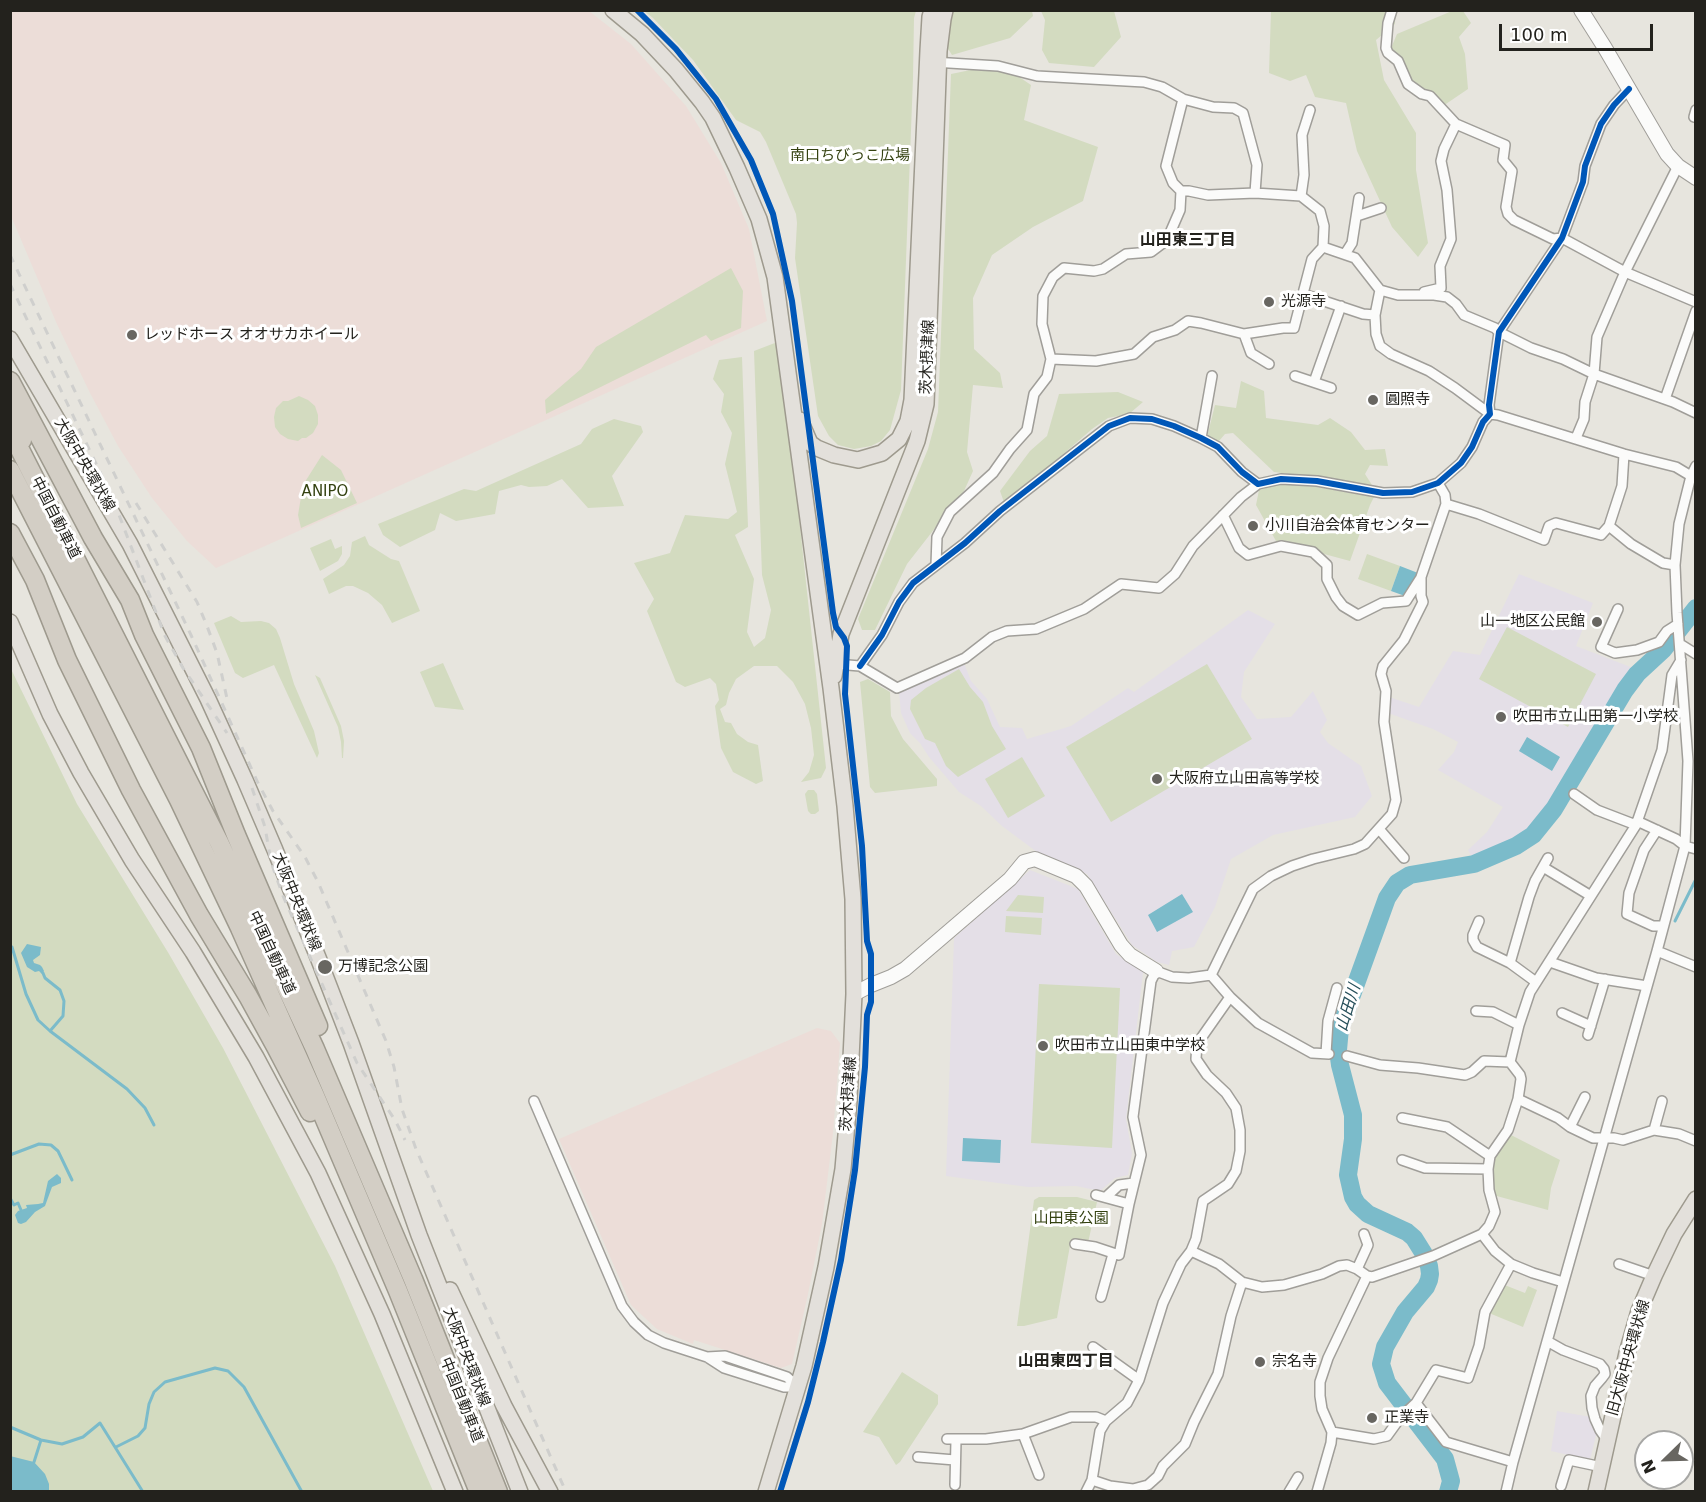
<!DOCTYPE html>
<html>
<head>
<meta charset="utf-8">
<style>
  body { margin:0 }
  #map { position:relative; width:1706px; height:1502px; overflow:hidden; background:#e7e5de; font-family:"DejaVu Sans",sans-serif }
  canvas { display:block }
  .frame { position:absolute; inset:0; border:12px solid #23221d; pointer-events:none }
  .north { position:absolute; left:1634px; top:1430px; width:60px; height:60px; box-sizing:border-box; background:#fff; border:2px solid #a7a7a5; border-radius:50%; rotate:247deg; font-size:16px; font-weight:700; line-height:24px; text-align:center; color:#23221d }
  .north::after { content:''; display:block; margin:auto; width:21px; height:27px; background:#686661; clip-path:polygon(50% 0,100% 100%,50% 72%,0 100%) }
  .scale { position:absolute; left:1499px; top:24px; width:154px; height:27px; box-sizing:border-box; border:3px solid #23221d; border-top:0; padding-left:8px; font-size:18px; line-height:21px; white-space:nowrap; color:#23221d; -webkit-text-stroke:4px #fff; paint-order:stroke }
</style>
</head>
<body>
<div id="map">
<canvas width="1706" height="1502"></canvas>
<div class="frame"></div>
<div class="north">N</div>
<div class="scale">100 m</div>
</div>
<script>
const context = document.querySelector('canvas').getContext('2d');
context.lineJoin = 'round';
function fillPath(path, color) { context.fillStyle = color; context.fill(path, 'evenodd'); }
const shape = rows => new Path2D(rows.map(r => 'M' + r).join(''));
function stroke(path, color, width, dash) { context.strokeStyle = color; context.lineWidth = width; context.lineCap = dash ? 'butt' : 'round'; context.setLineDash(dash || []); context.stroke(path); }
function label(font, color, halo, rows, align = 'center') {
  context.font = font + ' "DejaVu Sans","Noto Sans JP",sans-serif'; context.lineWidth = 6; context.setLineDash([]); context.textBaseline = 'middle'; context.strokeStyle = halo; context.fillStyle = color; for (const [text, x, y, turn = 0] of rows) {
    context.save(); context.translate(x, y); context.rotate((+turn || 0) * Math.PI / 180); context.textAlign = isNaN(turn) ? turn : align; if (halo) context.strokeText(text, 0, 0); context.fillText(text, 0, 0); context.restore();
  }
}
fillPath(shape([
  [10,11,589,11,631,44,686,106,721,163,749,229,767,321,216,568,187,541,152,498,118,446,90,393,56,322,11,216],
  [817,1028,831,1031,840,1043,833,1133,822,1224,808,1294,792,1364,781,1368,694,1340,693,1344,657,1329,631,1305,559,1139]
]), '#ecddd8');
fillPath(shape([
  [1519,574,1593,603,1576,646,1633,668,1558,789,1529,830,1512,842,1472,857,1468,850,1487,832,1503,807,1438,770,1454,752,1458,742,1433,729,1388,713,1389,697,1419,707,1453,651,1480,655],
  [1248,610,1275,624,1244,672,1241,697,1257,719,1291,717,1313,691,1327,720,1320,732,1328,743,1361,766,1372,796,1355,817,1273,835,1231,859,1215,907,1194,947,1172,951,1169,965,1157,962,1132,945,1087,874,1037,852,1002,826,981,806,959,792,929,757,920,743,910,733,901,713,899,692,964,663,971,681,987,699,1000,727,1022,728,1027,739,1071,726,1128,688,1134,692],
  [1030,870,1078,889,1116,954,1143,972,1126,1119,1132,1153,1128,1175,1115,1178,1100,1191,1076,1186,1028,1187,946,1176,954,938],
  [1557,1411,1591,1417,1597,1431,1590,1460,1551,1451]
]), '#e4dfe7');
fillPath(shape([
  [644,11,916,11,914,18,913,78,901,390,890,430,881,441,871,446,854,449,838,445,829,436,818,416,795,258,797,223,796,214,766,142,760,132,736,120,693,60,653,18],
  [950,11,1032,11,1033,16,1010,38,952,55,945,44],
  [1041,11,1114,11,1121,37,1094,67,1049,63,1042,50,1045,20],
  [1271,11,1394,11,1395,24,1376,40,1384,80,1416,133,1416,170,1428,243,1418,257,1392,227,1357,151,1346,103,1315,97,1306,75,1290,81,1269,73],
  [1452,11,1463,11,1471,23,1459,37,1465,54,1468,89,1440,108,1413,88,1389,53,1397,34],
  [1000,64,1031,85,1024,120,1098,147,1083,201,1033,227,992,255,973,298,974,349,1000,373,1003,388,973,385,967,452,973,471,964,491,907,564,875,630,862,630,858,619,928,449,938,412,951,74],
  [731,268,743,291,741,328,711,341,706,335,546,414,545,400,581,369,596,347],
  [780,341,826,768,821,778,801,782,809,772,814,755,811,728,805,704,793,682,777,666,754,666,736,679,729,693,726,705,720,709,725,722,731,723,737,734,748,742,758,745,763,781,756,784,733,772,721,748,715,706,719,700,716,684,710,678,685,687,676,682,647,611,654,599,634,563,670,553,685,515,728,519,737,512,725,464,732,433,721,412,724,394,713,379,719,360,742,357,748,527,735,535,754,579,747,632,754,647,765,638,771,610,762,575,754,351],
  [1241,381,1264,391,1266,418,1318,425,1330,418,1351,432,1365,450,1385,449,1388,466,1370,465,1365,474,1372,485,1274,472,1233,433,1225,434,1219,441,1207,437,1215,405,1236,408],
  [1118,392,1143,402,1129,414,1108,418,1092,429,1005,505,1000,491,1030,451,1047,436,1059,394],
  [299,396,308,400,315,406,318,415,318,424,313,433,306,438,302,438,298,441,288,439,280,434,275,427,274,417,276,408,283,401,288,401],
  [614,419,641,426,643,432,612,476,624,506,588,508,562,479,547,486,529,487,521,485,499,491,495,514,456,521,440,513,435,530,400,547,383,535,378,524,464,489,476,491,581,444,592,429],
  [322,455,341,470,357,503,301,528,298,515,303,485],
  [1281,484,1316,487,1374,497,1370,505,1350,561,1276,541,1256,505,1259,490],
  [365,536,369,545,391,559,399,561,420,611,392,623,382,605,368,593,353,586,346,586,329,594,323,579,344,565,350,556,352,542],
  [331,539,335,549,342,546,342,554,338,561,320,571,310,548],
  [1367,554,1400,566,1391,591,1358,579],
  [231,616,241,622,261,621,269,623,276,629,280,638,294,684,314,731,319,753,317,758,274,665,243,678,235,673,214,623],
  [1507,627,1596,674,1568,727,1479,679],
  [443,663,459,699,464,710,435,707,420,672],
  [1207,664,1252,739,1111,822,1066,747],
  [11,669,77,804,169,954,223,1048,335,1266,433,1491,11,1491],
  [959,669,970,687,983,702,992,726,1006,749,958,777,946,766,935,743,925,739,910,709,911,700,926,688],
  [315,675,320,678,341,726,344,741,343,758,342,758,341,742,338,727],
  [868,679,890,692,891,716,903,739,937,779,937,786,875,793,870,787,860,682],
  [1022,757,1045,796,1008,818,985,779],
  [808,790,814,790,817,794,819,811,815,814,811,814,808,811,805,794],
  [1018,895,1044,897,1043,913,1006,911],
  [1006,916,1042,918,1041,935,1005,932],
  [1039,984,1120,988,1112,1148,1031,1143],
  [1509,1134,1560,1160,1551,1188,1548,1210,1493,1195,1490,1172,1494,1156],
  [1039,1197,1077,1197,1097,1202,1088,1243,1071,1240,1057,1318,1024,1326,1017,1326,1034,1200],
  [1502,1284,1525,1293,1528,1286,1537,1290,1523,1327,1489,1313],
  [902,1372,938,1395,938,1404,900,1462,896,1465,879,1437,863,1432]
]), '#d3dbc0');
fillPath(shape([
  [1400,566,1418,573,1414,585,1405,596,1391,591],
  [1527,737,1560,757,1552,771,1519,751],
  [1182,894,1193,912,1157,932,1148,915],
  [27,944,41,947,40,955,33,960,34,963,40,965,42,967,44,971,42,974,39,971,35,972,27,967,21,953],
  [963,1138,1001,1140,1000,1163,962,1161],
  [57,1174,61,1178,61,1183,52,1187,45,1206,35,1212,26,1222,21,1224,18,1223,15,1215,18,1211,27,1208,26,1205,38,1204,43,1203,48,1181],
  [10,1456,34,1462,45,1474,49,1484,49,1491,11,1491]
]), '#7bbbca');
stroke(shape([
  [1675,921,1696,879],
  [12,947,26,994,38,1020,50,1031,127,1089,145,1108,154,1125],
  [43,973,45,978,60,990,64,1001,63,1016,50,1031],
  [10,1155,39,1144,51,1145,58,1151,72,1180],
  [10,1198,14,1205,18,1203,21,1210],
  [10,1427,41,1440,62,1444,83,1437,100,1423,143,1492],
  [116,1447,138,1436,145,1428,149,1404,154,1392,165,1382,215,1368,228,1371,244,1387,302,1492],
  [34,1462,41,1440]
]), '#7bbbca', 3);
stroke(shape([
  [1448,1492,1451,1481,1445,1459,1387,1383,1381,1364,1385,1347,1405,1312,1426,1287,1429,1280,1430,1274,1429,1266,1424,1254,1414,1238,1407,1232,1368,1214,1357,1204,1353,1197,1348,1175,1353,1139,1353,1115,1340,1065,1338,1050,1340,1028,1387,898,1397,883,1410,875,1474,864,1516,846,1533,835,1554,809,1625,690,1637,674,1663,650,1696,608]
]), '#7bbbca', 18);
const street = shape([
  [1392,10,1388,23,1386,48,1388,53,1398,61,1408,84,1422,94,1430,96,1456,124,1505,145,1503,160,1512,171,1506,207,1508,214,1514,220,1553,239,1562,238,1625,272,1696,302],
  [933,62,998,66,1037,76,1144,82,1162,87,1183,99,1166,166,1173,183,1181,191,1180,210,1167,240,1151,252,1126,254,1103,269,1094,271,1064,268,1053,277,1043,296,1042,324,1051,359,1047,377,1034,394,1027,430,1010,449,993,473,950,512,937,537,936,565],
  [1183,99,1213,107,1234,108,1243,113,1257,165,1255,193],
  [1694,117,1696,110],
  [1181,191,1189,191,1208,195,1255,193,1301,196,1320,211,1324,226,1323,247,1355,258,1380,290,1398,295,1434,295,1447,297,1456,304,1464,315,1495,328,1499,332,1531,348,1563,359,1594,374,1673,402,1696,413],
  [1301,196,1304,175,1302,135,1310,110],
  [1357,216,1381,208],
  [1345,254,1352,243,1359,198],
  [1380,290,1375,315,1376,334,1380,346,1391,354,1429,371,1455,388,1490,414,1498,415,1624,454,1676,467,1691,476],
  [1424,292,1441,288,1440,266,1451,239,1447,190,1441,161,1444,149,1456,124],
  [1303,294,1363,314,1375,315],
  [1244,334,1251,353,1269,364],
  [1051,359,1096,361,1134,354,1153,337,1175,330,1188,321,1201,323,1244,334,1283,328,1294,328,1312,259,1323,247],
  [1295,376,1331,388],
  [1314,382,1341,306],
  [1665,399,1696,311],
  [1201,438,1212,376],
  [1576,438,1584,419,1585,402,1594,374,1597,337,1625,272,1678,166],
  [1446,504,1479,514,1544,540,1549,526,1556,523,1601,535,1609,526,1622,486,1624,454],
  [1223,515,1239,548,1248,555,1281,546,1313,552,1327,565,1327,579,1336,597,1343,606,1358,615,1382,603,1406,601,1420,579],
  [1609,526,1631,544,1663,563,1675,565],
  [1618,609,1601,647,1615,653,1637,650,1659,642,1667,631,1678,624],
  [1680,644,1696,654],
  [836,664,860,666,897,688,965,658,992,637,1007,631,1036,629,1084,609,1121,584,1159,588,1175,574,1193,546,1241,497,1258,484],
  [860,666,882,635,899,602,913,583,965,543,1000,511,1109,426,1130,418,1152,419,1174,426,1201,438,1218,447,1242,472,1258,484,1281,479,1317,481,1383,493,1412,492,1438,483,1461,463,1472,447,1483,422,1490,414,1489,405,1499,332,1562,238,1583,182,1585,166,1601,124,1614,105,1629,89],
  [1574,794,1597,810,1636,825],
  [1637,821,1676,839,1685,846,1696,849],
  [1379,829,1404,858],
  [1657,830,1644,850,1629,893,1627,914,1653,926,1663,926],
  [1543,867,1591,896],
  [1479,921,1473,935,1473,940,1477,947,1510,963,1536,982],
  [1657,951,1696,967],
  [1550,962,1596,978,1647,986],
  [1510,963,1529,897,1535,881,1548,858],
  [1211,975,1253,889,1271,876,1292,866,1313,859,1354,849,1365,844,1392,814,1396,800,1384,722,1386,691,1381,674,1383,666,1404,640,1423,602,1421,596,1421,577,1446,504,1445,495,1438,483],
  [1230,997,1258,1023,1312,1053,1329,1054],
  [1476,1011,1493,1012,1519,1025],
  [1562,1013,1591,1026],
  [1588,1035,1605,979],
  [1326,1054,1328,1021,1337,988],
  [1510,1062,1519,1025,1530,992,1636,825,1662,750,1672,675,1681,660],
  [1518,1099,1558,1118,1570,1127,1593,1138,1614,1138,1623,1140,1654,1130,1679,1134,1696,1141],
  [534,1101,622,1306,634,1322,648,1335,664,1343,707,1357,724,1368,784,1387,798,1387],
  [1402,1118,1447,1127,1490,1156],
  [1570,1127,1585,1097],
  [1654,1130,1662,1101],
  [1402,1160,1425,1168,1488,1169],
  [1096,1195,1129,1204,1141,1155,1133,1117,1151,981,1156,971,1172,977,1189,978,1211,975],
  [1106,1197,1119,1185,1134,1183],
  [1482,1234,1495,1251,1511,1264,1533,1273,1563,1282],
  [1075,1244,1095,1247,1119,1255,1129,1204],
  [1191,1251,1219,1264,1242,1282,1262,1287,1284,1285,1322,1274,1339,1266,1347,1265,1357,1269,1367,1276,1372,1277,1433,1256,1482,1234,1489,1226,1495,1212,1489,1190,1488,1169,1490,1156,1508,1130,1518,1099,1521,1079,1520,1075,1510,1062,1484,1061,1472,1072,1465,1075,1418,1068,1380,1065,1347,1056],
  [1619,1264,1654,1276],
  [1357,1269,1368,1245,1364,1234],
  [1101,1297,1113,1254],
  [1547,1341,1563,1350,1600,1364,1604,1369,1605,1374,1602,1378,1595,1386,1591,1396,1592,1408,1595,1419,1600,1430,1607,1440],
  [1093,1347,1139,1380],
  [707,1357,725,1356,787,1377,798,1387],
  [1416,1403,1446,1442,1513,1462],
  [1332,1432,1374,1439,1387,1436,1400,1418,1416,1403,1436,1370,1468,1378,1479,1346,1485,1312,1511,1264],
  [1023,1434,1039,1475],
  [947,1439,986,1439,1023,1434,1071,1417,1096,1417,1106,1421],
  [918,1457,955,1460],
  [1092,1480,1110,1486,1133,1489,1148,1485,1158,1476,1163,1466,1185,1444,1194,1422,1218,1374,1231,1316,1242,1282],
  [955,1485,956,1440],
  [1561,1486,1569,1460,1602,1467],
  [1086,1492,1092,1480,1100,1431,1106,1421,1127,1403,1139,1380,1163,1303,1181,1264,1191,1251,1196,1239,1203,1201,1228,1184,1236,1171,1240,1151,1240,1130,1236,1108,1226,1093,1207,1075,1196,1059,1197,1044,1230,997,1211,975],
  [1289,1492,1298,1477],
  [1317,1492,1331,1443,1332,1432,1322,1409,1320,1396,1320,1382,1328,1358,1367,1276],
  [1506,1492,1513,1462,1657,951,1685,846,1688,761,1677,613,1675,565,1679,524,1691,476,1696,466]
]);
const secondary = shape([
  [1581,10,1605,48,1667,154,1678,166,1696,178],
  [854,994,871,985,891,977,905,969,1010,879,1024,862,1035,859,1076,876,1086,886,1121,945,1130,955,1156,971]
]);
const primary = shape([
  [613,10,642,34,676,70,702,102,713,118,737,168,759,219,775,277,831,688,845,806,853,899,854,994,849,1101,843,1169,826,1267,804,1366,766,1492],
  [10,339,130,544,208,699,245,780,275,850,319,960,351,1043,419,1235,520,1492],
  [800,420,810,443,817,448,834,455,858,460,882,453,899,439,908,421,912,400,928,51,930,17,932,10],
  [10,622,50,714,81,773,132,860,193,952,256,1057,318,1173,382,1314,455,1492],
  [834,676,841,634,917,441,926,404,939,51,943,19,945,10],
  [450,1290,504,1406,550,1492],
  [1596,1492,1627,1353,1639,1311,1654,1276,1674,1234,1696,1199]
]);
const highway = shape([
  [10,381,93,538,130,600,144,635,201,748,236,835,318,1026],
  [10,413,22,440],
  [10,430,219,842,315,1049,413,1279,498,1492],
  [10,470,179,800,240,928,315,1096,398,1291,479,1492],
  [10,533,35,580,67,660,131,790,199,915,248,996,276,1047,310,1112]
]);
stroke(street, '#a09e99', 12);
stroke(secondary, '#a09e99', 16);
stroke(primary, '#9e9a8e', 18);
stroke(highway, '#9e9a8e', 21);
stroke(street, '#fbfbfa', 9);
stroke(secondary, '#fbfbfa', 14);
stroke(primary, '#e3e0db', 15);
stroke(highway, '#d3cec5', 18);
stroke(shape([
  [10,255,191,635,258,783,273,811,305,857,318,882,386,1041,394,1067,402,1109,416,1149,566,1492],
  [10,284,113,499,165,636,183,668,227,733],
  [136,503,197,602,207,626,217,653,228,703],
  [252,788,265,827,271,862,283,896,357,1063,395,1120,405,1140]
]), '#cfcfcd', 3, [8, 8]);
stroke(shape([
  [637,10,676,49,716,99,751,160,773,214,792,301,833,613,836,627,844,638,847,646,845,694,862,846,867,941,871,954,871,1002,867,1015,865,1067,855,1170,841,1260,823,1342,808,1402,780,1492],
  [860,666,882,635,899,602,913,583,965,543,1000,511,1109,426,1130,418,1152,419,1174,426,1201,438,1218,447,1242,472,1258,484,1281,479,1317,481,1383,493,1412,492,1438,483,1461,463,1472,447,1483,422,1490,414,1489,405,1499,332,1562,238,1583,182,1585,166,1601,124,1614,105,1629,89]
]), '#0057b8', 6);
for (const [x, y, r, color] of [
  [1269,302,6,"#686661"],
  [132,335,6,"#686661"],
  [1373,400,6,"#686661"],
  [1253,526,6,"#686661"],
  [1597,622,6,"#686661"],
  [1501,717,6,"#686661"],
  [1157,779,6,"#686661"],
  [325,967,8,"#686661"],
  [1043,1046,6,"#686661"],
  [1260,1362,6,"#686661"],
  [1372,1418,6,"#686661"]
]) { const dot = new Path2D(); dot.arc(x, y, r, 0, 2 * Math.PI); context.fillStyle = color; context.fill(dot); stroke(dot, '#fff', 2); }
label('15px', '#344211', '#fff', [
  ["南口ちびっこ広場",850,156],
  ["ANIPO",325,492],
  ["山田東公園",1071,1219]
]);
label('15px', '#23221d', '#fff', [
  ["光源寺",1281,302],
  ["レッドホース オオサカホイール",144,335],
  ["圓照寺",1385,400],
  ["小川自治会体育センター",1265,526],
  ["山一地区公民館",1585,622,"right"],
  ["吹田市立山田第一小学校",1513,717],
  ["大阪府立山田高等学校",1169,779],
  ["万博記念公園",338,967],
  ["吹田市立山田東中学校",1055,1046],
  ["宗名寺",1272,1362],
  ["正業寺",1384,1418]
], 'left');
label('15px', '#23221d', '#fff', [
  ["茨木摂津線",928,357,-88],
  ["大阪中央環状線",84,465,60],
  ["中国自動車道",55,518,63],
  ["大阪中央環状線",296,902,68],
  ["中国自動車道",271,953,65],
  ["茨木摂津線",849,1094,-86],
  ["大阪中央環状線",466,1357,69],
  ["旧大阪中央環状線",1629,1358,-74],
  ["中国自動車道",461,1400,68]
]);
label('bold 16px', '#23221d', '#fff', [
  ["山田東三丁目",1188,241],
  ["山田東四丁目",1066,1362]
]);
label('italic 16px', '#264f5a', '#fff', [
  ["山田川",1349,1008,-73]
]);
</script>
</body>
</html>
